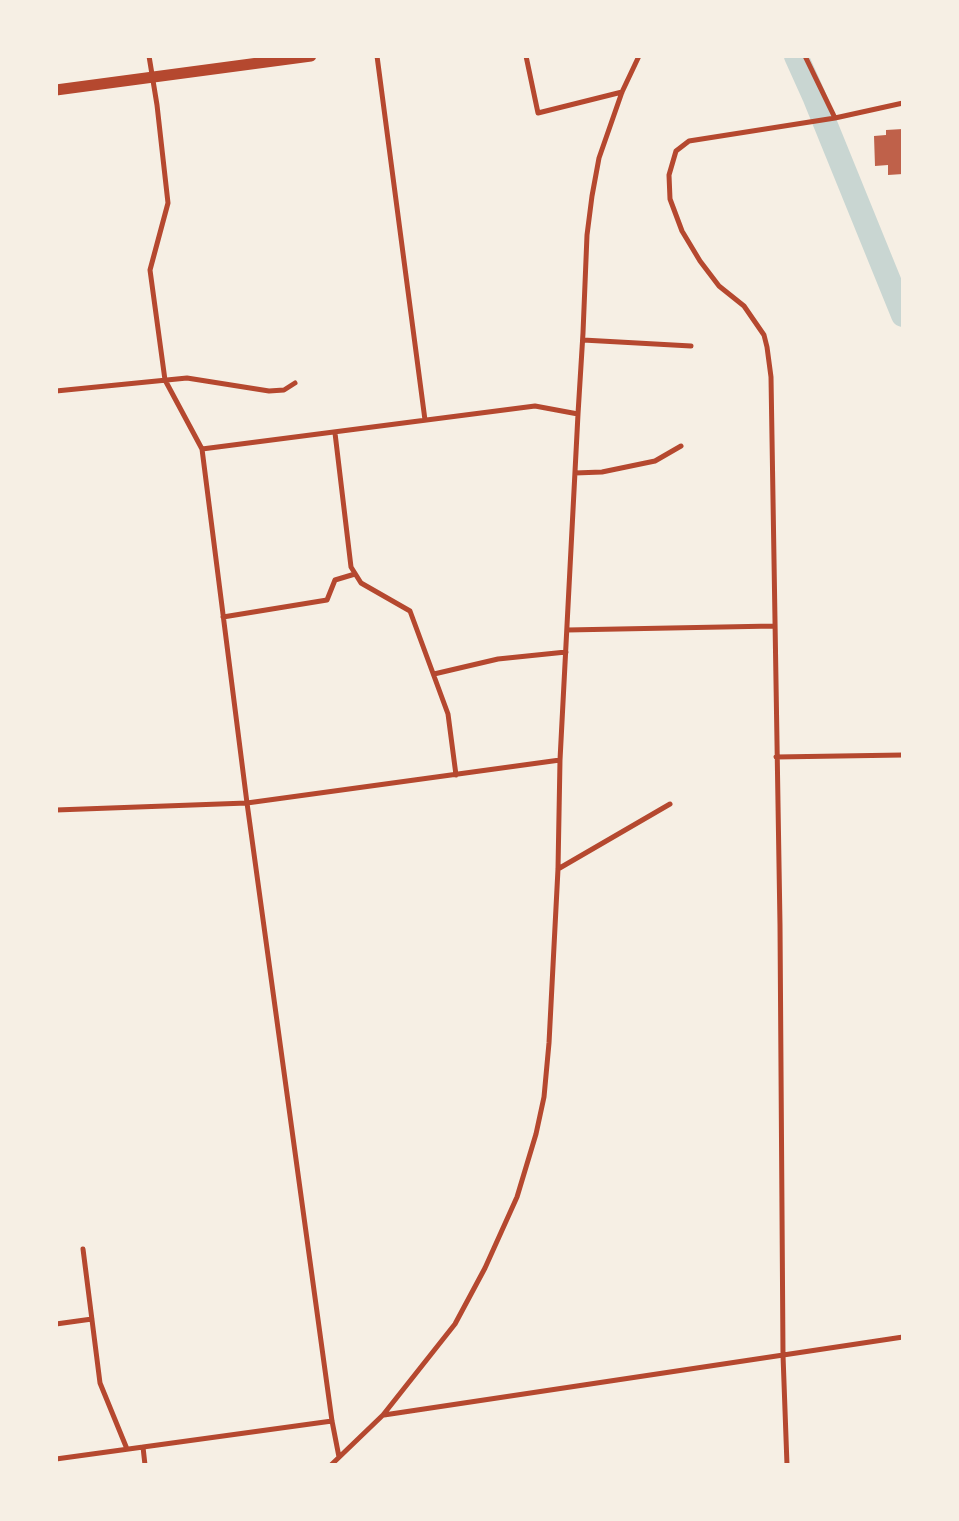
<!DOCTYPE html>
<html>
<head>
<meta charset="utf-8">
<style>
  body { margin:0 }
  #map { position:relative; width:959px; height:1521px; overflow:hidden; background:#f6efe4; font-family:Montserrat,sans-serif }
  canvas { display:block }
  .frame { position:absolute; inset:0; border:58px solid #f6efe4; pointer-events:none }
</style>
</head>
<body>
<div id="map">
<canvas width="959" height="1521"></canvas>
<div class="frame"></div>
</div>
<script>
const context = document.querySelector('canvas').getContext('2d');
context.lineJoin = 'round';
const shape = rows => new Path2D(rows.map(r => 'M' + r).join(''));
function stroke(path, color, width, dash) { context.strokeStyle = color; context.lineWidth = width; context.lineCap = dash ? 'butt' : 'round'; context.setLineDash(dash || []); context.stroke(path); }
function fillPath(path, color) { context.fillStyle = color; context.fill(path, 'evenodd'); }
stroke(shape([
  [796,56,814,96,903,315]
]), '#c9d6d2', 24);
fillPath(shape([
  [903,129,903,174,888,175,888,165,875,166,874,136,886,135,886,130]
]), '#bf614a');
stroke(shape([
  [149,56,157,105,168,203,150,270,165,380,202,449,247,803,332,1421,339,1457],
  [377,56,425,420],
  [526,56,538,113,622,92],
  [835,118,903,103],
  [583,340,691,346],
  [56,391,187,378,269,391,284,390,295,383],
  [335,433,351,567,361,583,410,611,448,714,456,775],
  [202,449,535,406,578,414],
  [575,473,602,472,655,461,681,446],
  [223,617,327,600,335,580,355,574],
  [567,630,774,626],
  [434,674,498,659,566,652],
  [776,757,903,755],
  [56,810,247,803,560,760],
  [558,869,670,804],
  [83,1249,100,1383,127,1449],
  [56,1324,92,1319],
  [384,1415,903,1337],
  [143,1447,145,1465],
  [56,1459,332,1421],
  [331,1465,383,1415,455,1324,485,1268,517,1197,536,1134,544,1097,549,1043,558,869,560,760,578,414,583,333,587,235,592,196,599,158,622,92,639,56],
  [787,1465,783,1355,780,925,771,377,767,347,764,335,744,306,719,286,700,261,682,231,670,199,669,175,676,151,689,141,835,118,805,56]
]), '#b5482f', 5);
stroke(shape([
  [56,90,311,56]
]), '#b5482f', 11);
</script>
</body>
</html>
